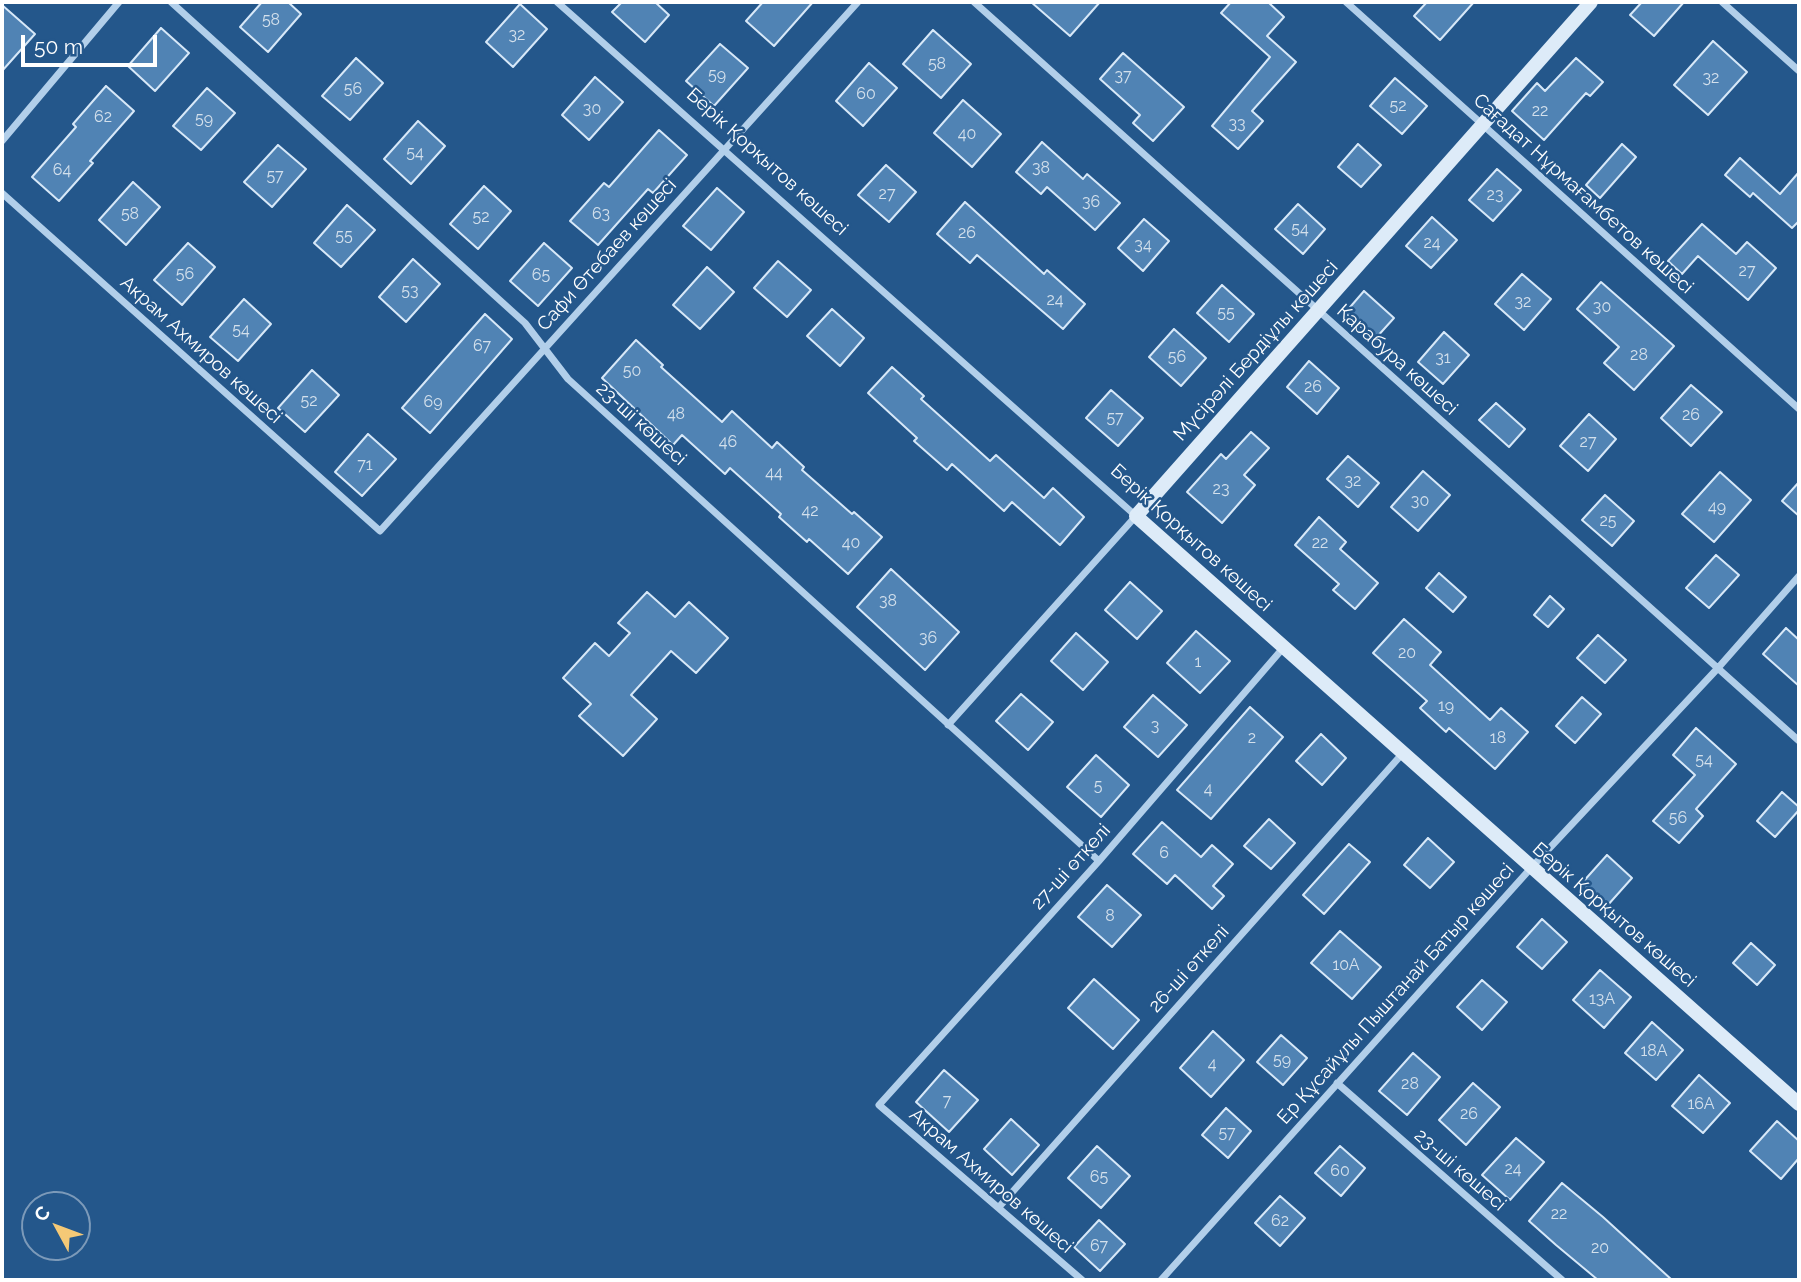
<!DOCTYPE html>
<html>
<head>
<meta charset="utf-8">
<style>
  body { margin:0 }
  #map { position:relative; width:1801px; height:1282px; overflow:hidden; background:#24578b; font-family:Raleway,sans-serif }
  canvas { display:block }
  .frame { position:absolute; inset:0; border:4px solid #fff; pointer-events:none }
  .north { position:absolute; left:21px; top:1191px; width:70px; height:70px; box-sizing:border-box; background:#24578b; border:2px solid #7c9ab9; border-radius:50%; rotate:311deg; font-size:19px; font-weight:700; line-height:28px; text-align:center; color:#fff }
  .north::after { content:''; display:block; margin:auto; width:24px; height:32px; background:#f5c976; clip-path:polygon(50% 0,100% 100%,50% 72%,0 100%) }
  .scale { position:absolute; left:21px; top:35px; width:136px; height:32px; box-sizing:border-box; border:4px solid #fff; border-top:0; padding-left:9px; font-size:21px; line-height:24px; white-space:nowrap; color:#fff; -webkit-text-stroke:5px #24578b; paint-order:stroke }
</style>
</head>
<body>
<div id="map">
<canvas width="1801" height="1282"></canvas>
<div class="frame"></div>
<div class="north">С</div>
<div class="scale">50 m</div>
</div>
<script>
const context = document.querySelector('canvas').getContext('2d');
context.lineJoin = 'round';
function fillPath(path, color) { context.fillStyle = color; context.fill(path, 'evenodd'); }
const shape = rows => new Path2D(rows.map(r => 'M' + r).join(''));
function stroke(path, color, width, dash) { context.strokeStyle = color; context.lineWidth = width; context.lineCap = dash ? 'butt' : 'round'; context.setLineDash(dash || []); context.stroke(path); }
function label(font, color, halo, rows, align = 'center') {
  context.font = font + ' Raleway,sans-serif'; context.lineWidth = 5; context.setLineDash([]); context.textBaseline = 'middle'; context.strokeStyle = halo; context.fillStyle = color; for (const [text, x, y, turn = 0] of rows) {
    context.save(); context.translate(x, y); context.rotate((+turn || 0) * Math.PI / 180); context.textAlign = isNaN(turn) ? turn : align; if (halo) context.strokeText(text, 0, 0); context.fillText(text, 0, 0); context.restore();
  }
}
const building = shape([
  [262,2,288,2,301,14,268,52,240,27,262,2],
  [622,2,655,2,669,15,645,42,612,12,622,2],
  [763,2,813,2,774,46,746,21,763,2],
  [1031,2,1100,2,1070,36,1031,2],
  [1231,2,1268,2,1284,17,1267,36,1296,62,1252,111,1263,121,1238,149,1212,126,1270,57,1221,13,1231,2],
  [1427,2,1474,2,1440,40,1414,16,1427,2],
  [1642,2,1684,2,1654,36,1630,15,1642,2],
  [520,4,547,29,513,67,486,42,520,4],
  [2,5,35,34,2,71,2,5],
  [161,28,189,53,155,91,128,66,161,28],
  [933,30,971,64,941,98,903,64,933,30],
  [1713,41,1747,72,1708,115,1674,85,1713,41],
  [720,44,748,68,714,106,686,81,720,44],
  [1123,53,1184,107,1153,141,1133,123,1140,115,1100,79,1123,53],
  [356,58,383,83,350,120,322,96,356,58],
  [1576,58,1603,82,1590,96,1586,93,1544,140,1512,111,1537,83,1545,91,1576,58],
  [869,63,897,88,863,126,836,101,869,63],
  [595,77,623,102,589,140,562,115,595,77],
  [1395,78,1427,106,1402,134,1370,106,1395,78],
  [106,86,134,111,90,161,93,163,59,201,32,177,76,127,73,124,106,86],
  [207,88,235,113,201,150,173,126,207,88],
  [963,100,1001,134,972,167,934,133,963,100],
  [418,121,445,146,411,184,384,159,418,121],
  [659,130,687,155,653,193,648,189,598,245,570,221,604,183,609,187,659,130],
  [1042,142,1083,179,1087,174,1120,203,1095,230,1047,187,1041,194,1016,172,1042,142],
  [1358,144,1381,165,1361,187,1338,167,1358,144],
  [1622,144,1636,157,1600,198,1586,185,1622,144],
  [278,145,306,169,272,207,244,182,278,145],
  [1740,158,1780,194,1799,172,1799,221,1792,228,1753,193,1750,197,1725,175,1740,158],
  [886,165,916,192,889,222,858,195,886,165],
  [1497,169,1521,190,1493,221,1469,200,1497,169],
  [133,182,160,207,126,245,99,220,133,182],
  [484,186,511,211,478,249,450,224,484,186],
  [717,188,744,212,711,250,683,226,717,188],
  [965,202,1044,274,1047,270,1085,304,1063,329,977,255,970,263,937,234,965,202],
  [1298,204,1325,229,1303,254,1275,229,1298,204],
  [347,205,375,230,341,267,314,243,347,205],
  [1432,217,1457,240,1431,268,1406,246,1432,217],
  [1144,219,1169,241,1143,271,1118,248,1144,219],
  [1702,224,1736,254,1747,242,1776,268,1748,300,1698,256,1682,274,1668,261,1702,224],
  [188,243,215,267,182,305,154,280,188,243],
  [544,243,572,268,538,306,510,281,544,243],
  [413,259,440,284,406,322,379,297,413,259],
  [778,261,811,290,787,317,754,288,778,261],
  [707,267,734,292,700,329,673,305,707,267],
  [1522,274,1551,299,1524,330,1495,304,1522,274],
  [1601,282,1674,346,1634,390,1604,363,1619,347,1577,309,1601,282],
  [1222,285,1254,314,1229,342,1197,313,1222,285],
  [1364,291,1394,318,1375,339,1345,313,1364,291],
  [244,299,271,324,238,361,210,337,244,299],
  [832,309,864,338,840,366,807,336,832,309],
  [485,314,512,339,430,433,402,408,485,314],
  [1174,329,1206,358,1181,386,1149,357,1174,329],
  [1444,332,1469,355,1443,384,1418,362,1444,332],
  [636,340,663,365,661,367,722,422,732,411,772,448,777,442,804,467,802,470,852,514,854,512,882,537,848,574,809,539,807,542,779,517,781,514,730,468,725,474,682,435,673,445,602,378,636,340],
  [1309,361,1339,388,1317,414,1287,387,1309,361],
  [892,367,924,396,921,399,990,461,996,455,1044,498,1053,488,1084,517,1060,545,1012,502,1004,511,952,464,947,470,914,441,917,438,868,393,892,367],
  [312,370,339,395,305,432,278,408,312,370],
  [1691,385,1722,412,1691,446,1661,418,1691,385],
  [1111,390,1143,418,1118,446,1086,418,1111,390],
  [1496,403,1525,429,1509,447,1479,420,1496,403],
  [1589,414,1616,439,1588,471,1560,446,1589,414],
  [1251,432,1269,448,1244,475,1255,485,1222,523,1187,492,1221,454,1226,459,1251,432],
  [368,434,396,459,362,496,335,472,368,434],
  [1348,456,1379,483,1358,507,1327,479,1348,456],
  [1423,471,1450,495,1418,531,1391,507,1423,471],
  [1720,472,1751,500,1714,542,1682,514,1720,472],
  [1799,482,1799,516,1782,501,1799,482],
  [1605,495,1634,521,1612,546,1582,520,1605,495],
  [1319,517,1346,542,1340,549,1378,583,1355,609,1333,590,1339,584,1295,545,1319,517],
  [1716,555,1739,575,1709,608,1686,588,1716,555],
  [891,569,959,632,925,670,857,607,891,569],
  [1439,573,1466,597,1453,612,1426,588,1439,573],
  [1130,582,1162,611,1137,639,1105,610,1130,582],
  [647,592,675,617,689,602,728,638,696,673,671,651,631,695,657,719,623,756,579,716,591,704,563,678,595,643,609,656,630,633,618,623,647,592],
  [1550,596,1564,609,1548,627,1534,615,1550,596],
  [1404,619,1441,652,1430,665,1490,720,1501,708,1528,732,1495,769,1449,728,1446,732,1420,708,1427,701,1373,653,1404,619],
  [1786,628,1799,640,1799,686,1763,654,1786,628],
  [1196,631,1230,661,1200,693,1167,663,1196,631],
  [1076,633,1108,662,1083,690,1051,661,1076,633],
  [1598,635,1626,660,1605,683,1577,658,1598,635],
  [1021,694,1053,722,1028,750,996,721,1021,694],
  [1153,695,1187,725,1158,757,1124,727,1153,695],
  [1582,697,1601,714,1575,743,1556,726,1582,697],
  [1250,707,1283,737,1211,819,1177,790,1250,707],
  [1696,728,1736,764,1696,809,1703,816,1679,843,1653,821,1695,775,1673,755,1696,728],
  [1321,734,1346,758,1322,785,1296,761,1321,734],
  [1096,755,1129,785,1101,817,1067,787,1096,755],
  [1782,792,1799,807,1799,810,1775,837,1757,821,1782,792],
  [1269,819,1295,843,1271,869,1244,846,1269,819],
  [1162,822,1201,857,1212,845,1233,864,1213,886,1224,896,1212,909,1175,875,1167,884,1133,854,1162,822],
  [1428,838,1454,862,1430,888,1404,865,1428,838],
  [1349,844,1370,862,1324,914,1303,895,1349,844],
  [1607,855,1632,878,1607,906,1582,883,1607,855],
  [1107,885,1141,915,1112,947,1078,917,1107,885],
  [1542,919,1567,942,1542,969,1517,947,1542,919],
  [1340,931,1381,967,1352,999,1311,963,1340,931],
  [1751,943,1775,965,1757,985,1733,963,1751,943],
  [1600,970,1631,997,1604,1028,1573,1000,1600,970],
  [1094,979,1139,1020,1113,1049,1068,1008,1094,979],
  [1482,980,1507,1002,1482,1030,1457,1007,1482,980],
  [1652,1022,1683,1050,1656,1080,1625,1053,1652,1022],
  [1213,1031,1244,1060,1211,1097,1180,1068,1213,1031],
  [1281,1035,1307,1058,1283,1085,1257,1062,1281,1035],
  [1413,1053,1440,1077,1407,1115,1379,1091,1413,1053],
  [944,1070,978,1100,949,1132,916,1102,944,1070],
  [1699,1075,1730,1103,1703,1133,1672,1106,1699,1075],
  [1473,1083,1500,1107,1466,1145,1439,1120,1473,1083],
  [1226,1108,1251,1131,1228,1158,1202,1135,1226,1108],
  [1011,1119,1039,1145,1012,1175,984,1149,1011,1119],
  [1777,1121,1799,1141,1799,1158,1781,1179,1750,1151,1777,1121],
  [1516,1138,1544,1162,1510,1200,1482,1175,1516,1138],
  [1097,1146,1130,1176,1101,1208,1068,1178,1097,1146],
  [1340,1146,1365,1168,1341,1196,1315,1173,1340,1146],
  [1562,1183,1603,1217,1672,1280,1598,1280,1556,1245,1529,1221,1562,1183],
  [1280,1196,1305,1218,1280,1246,1255,1223,1280,1196],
  [1099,1220,1125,1244,1100,1271,1074,1247,1099,1220]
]);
fillPath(building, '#5083b4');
stroke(building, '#d7e8f8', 2);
stroke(shape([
  [171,2,525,323,568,379,1099,861],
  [557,2,1136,516,948,725],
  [974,2,1799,741],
  [1346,2,1799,409],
  [1722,2,1799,71],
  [2,141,119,2],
  [2,193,380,531,858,2],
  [1337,1083,1562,1280],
  [999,1207,1403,753],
  [1082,1280,879,1105,1099,861,1284,647],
  [1161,1280,1531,868,1718,668,1799,576]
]), '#b2cfea', 7);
stroke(shape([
  [1591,2,1136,516,1799,1104]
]), '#ddebf8', 14);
label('16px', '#d3e0ec', null, [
  ["58",271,20],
  ["32",517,35],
  ["58",937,64],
  ["59",717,75],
  ["37",1123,76],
  ["32",1711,78],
  ["56",353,89],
  ["60",866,94],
  ["52",1398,106],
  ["30",592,109],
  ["22",1540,111],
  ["62",103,117],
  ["59",204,119],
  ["33",1237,124],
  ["40",967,134],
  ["54",415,153],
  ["38",1041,168],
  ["64",62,170],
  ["57",275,176],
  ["27",887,194],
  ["23",1495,195],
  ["36",1091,202],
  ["58",130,214],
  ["63",601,214],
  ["52",481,217],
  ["54",1300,229],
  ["26",967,233],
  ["55",344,236],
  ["24",1432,243],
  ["34",1143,245],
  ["27",1747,271],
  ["56",185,274],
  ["65",541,275],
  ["53",410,291],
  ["24",1055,300],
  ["32",1523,302],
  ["30",1602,307],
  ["55",1226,313],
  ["54",241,330],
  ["67",482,346],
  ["28",1639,355],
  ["56",1177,357],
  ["31",1443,358],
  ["50",632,371],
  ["26",1313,387],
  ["52",309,401],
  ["69",433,402],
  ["48",676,414],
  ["26",1691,415],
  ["57",1115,418],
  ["46",728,442],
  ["27",1588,442],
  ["71",365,465],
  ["44",774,473],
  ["32",1353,481],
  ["23",1221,489],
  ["30",1420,501],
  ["49",1717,507],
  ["42",810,511],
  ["25",1608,521],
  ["40",851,543],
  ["22",1320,543],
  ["38",888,601],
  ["36",928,638],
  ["20",1407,653],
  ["1",1198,662],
  ["19",1446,706],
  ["3",1155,726],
  ["2",1252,738],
  ["18",1498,738],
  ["54",1704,760],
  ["5",1098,786],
  ["4",1208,789],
  ["56",1678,818],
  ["6",1164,853],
  ["8",1110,916],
  ["10А",1346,965],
  ["13А",1602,999],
  ["18А",1654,1051],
  ["59",1282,1060],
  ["4",1212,1064],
  ["28",1410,1084],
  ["7",947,1101],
  ["16А",1701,1104],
  ["26",1469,1114],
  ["57",1227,1133],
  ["24",1513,1169],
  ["60",1340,1171],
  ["65",1099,1177],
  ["22",1559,1214],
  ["62",1280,1221],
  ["67",1099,1246],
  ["20",1600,1248]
]);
label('19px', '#fff', '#24578b', [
  ["Берік Қорқытов көшесі",767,162,42],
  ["Сағадат Нұрмағамбетов көшесі",1583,194,42],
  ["Сафи Өтебаев көшесі",607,255,-48],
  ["Акрам Ахмиров көшесі",201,350,42],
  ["Мүсірәлі Бердіұлы көшесі",1256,351,-48],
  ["Қарабура көшесі",1397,360,42],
  ["23-шi көшесi",641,424,42],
  ["Берік Қорқытов көшесі",1191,538,42],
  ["27-ші өткелі",1071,867,-48],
  ["Берік Қорқытов көшесі",1614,915,41],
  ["26-ші өткелі",1189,969,-48],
  ["Ер Құсайұлы Пыштанай Батыр көшесі",1396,994,-48],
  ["23-шi көшесi",1460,1170,41],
  ["Акрам Ахмиров көшесі",991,1181,41]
]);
</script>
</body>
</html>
